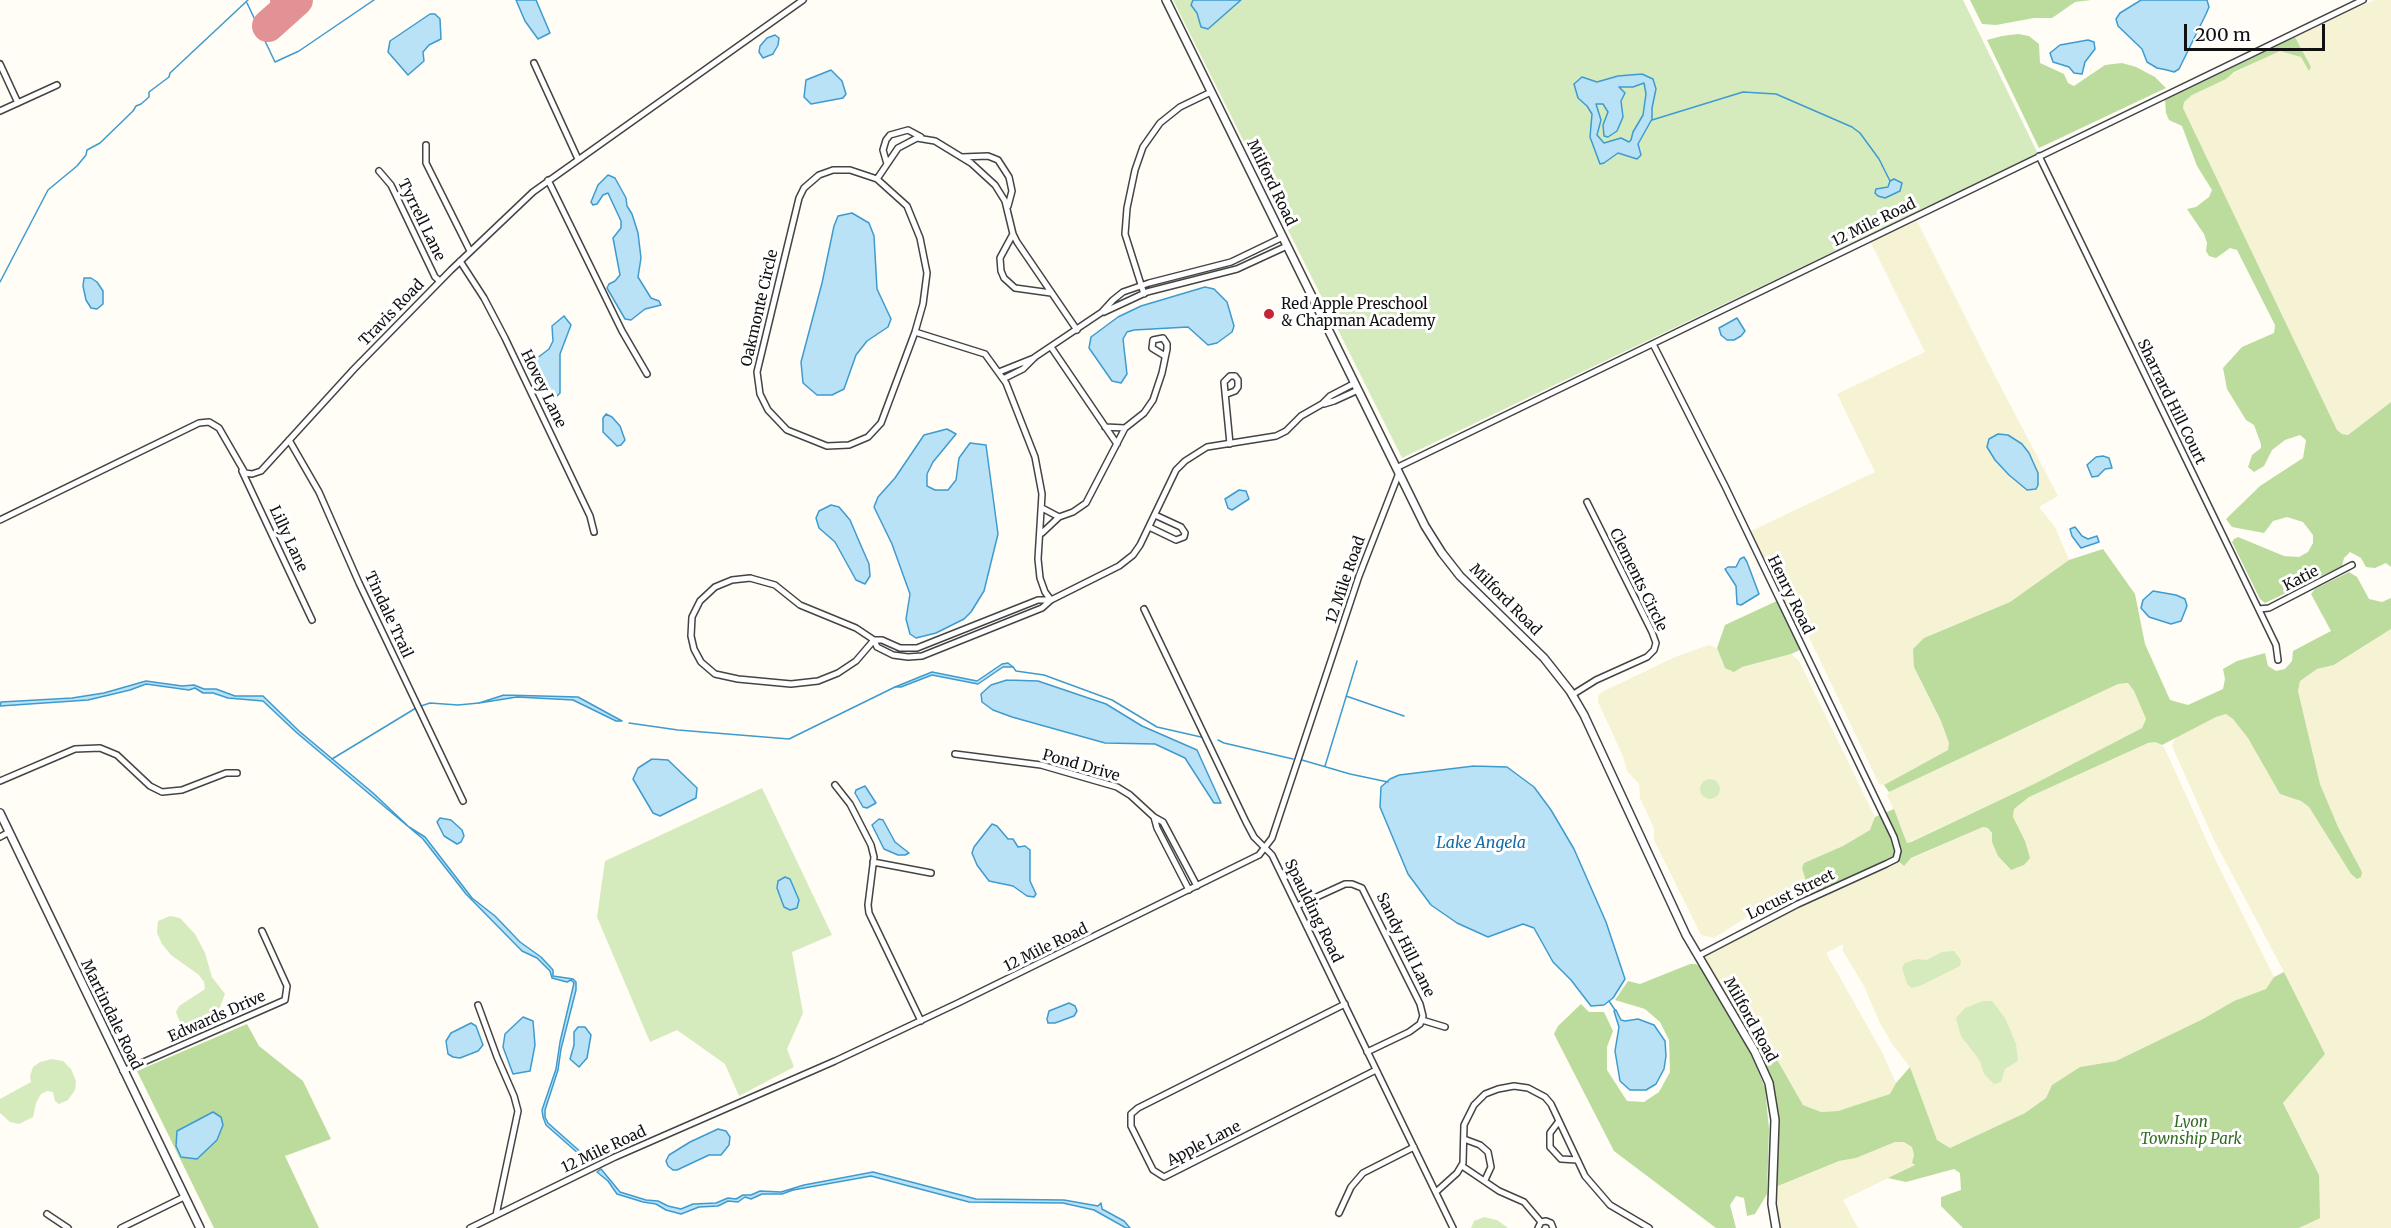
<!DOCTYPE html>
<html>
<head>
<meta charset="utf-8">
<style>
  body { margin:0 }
  #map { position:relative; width:2391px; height:1228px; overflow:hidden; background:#fffdf5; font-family:Merriweather,serif }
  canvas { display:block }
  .scale { position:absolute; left:2184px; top:24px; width:141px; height:27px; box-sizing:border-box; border:3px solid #111; border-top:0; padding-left:8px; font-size:18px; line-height:21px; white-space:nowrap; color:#111; -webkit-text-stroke:4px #fff; paint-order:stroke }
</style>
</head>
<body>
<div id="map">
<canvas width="2391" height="1228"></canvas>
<div class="scale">200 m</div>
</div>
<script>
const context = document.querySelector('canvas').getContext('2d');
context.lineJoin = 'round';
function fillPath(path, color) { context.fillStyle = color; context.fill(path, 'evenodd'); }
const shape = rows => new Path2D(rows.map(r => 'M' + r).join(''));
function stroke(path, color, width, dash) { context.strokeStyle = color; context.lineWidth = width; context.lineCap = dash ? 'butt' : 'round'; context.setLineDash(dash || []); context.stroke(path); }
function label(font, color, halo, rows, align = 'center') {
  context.font = font + ' Merriweather,serif'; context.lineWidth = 6; context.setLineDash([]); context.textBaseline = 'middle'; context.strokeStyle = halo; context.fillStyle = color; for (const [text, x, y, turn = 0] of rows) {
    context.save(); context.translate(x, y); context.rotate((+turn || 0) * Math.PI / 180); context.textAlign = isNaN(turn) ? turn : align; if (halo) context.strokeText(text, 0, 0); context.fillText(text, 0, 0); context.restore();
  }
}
fillPath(shape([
  [2374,0,2391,0,2391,402,2348,435,2342,434,2337,430,2183,108,2184,102,2192,95,2271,54,2280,51,2291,53,2301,57,2309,70,2311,67,2295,37],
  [1915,217,1995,376,2058,496,2039,507,2055,527,2069,560,2010,602,1924,638,1914,667,1941,721,1950,743,1948,750,1884,785,1879,784,1799,616,1788,619,1747,533,1875,472,1837,394,1925,352,1869,239],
  [2391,629,2391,1228,2299,1228,2319,1218,2319,1175,2283,1103,2325,1054,2284,972,2214,840,2172,746,2175,738,2216,717,2226,714,2233,719,2248,738,2277,785,2280,794,2301,801,2309,807,2351,874,2357,878,2361,877,2361,872,2338,827,2320,784,2298,691,2300,681,2317,669,2335,665],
  [1709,645,1717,648,1725,668,1742,667,1791,654,1799,661,1875,817,1871,830,1843,846,1804,863,1802,868,1809,892,1783,906,1772,901,1714,938,1701,935,1654,840,1654,828,1640,798,1639,784,1627,771,1622,754,1598,702,1598,696,1602,692,1675,657],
  [2128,683,2134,691,2146,719,2142,728,2034,784,1907,843,1904,833,1887,795,1889,792,2118,684],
  [2155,742,2164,747,2216,861,2274,977,2266,989,2234,1001,2203,1019,2116,1061,2080,1067,2052,1085,2046,1098,2025,1113,1950,1148,1937,1140,1910,1067,1892,1044,1879,1021,1864,986,1843,951,1843,944,1826,953,1882,1052,1896,1083,1890,1094,1838,1111,1821,1112,1803,1105,1743,1001,1729,1008,1698,956,1896,859,1906,861,1983,827,1989,828,1992,833,1992,842,2005,865,2011,870,2016,868,2024,865,2025,841,2013,818,2014,809,2029,797,2148,743],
  [1895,1142,1904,1142,1912,1147,1914,1155,1912,1163,1915,1165,1843,1200,1858,1228,1776,1228,1773,1188,1839,1161,1856,1158]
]), '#f6f2d4');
fillPath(shape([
  [1173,0,1963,0,2038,154,1402,458],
  '1700 789a10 10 0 1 1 20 0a10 10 0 1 1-20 0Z',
  [762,788,832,935,792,952,803,1013,787,1049,794,1067,739,1096,725,1064,677,1030,650,1042,597,917,605,861],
  [170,916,180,918,195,934,205,953,212,977,225,994,220,1007,209,1022,191,1035,183,1030,176,1012,179,1006,205,989,204,982,199,975,171,955,162,944,157,933,158,921],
  [1954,951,1961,960,1960,966,1922,985,1912,988,1907,984,1902,968,1905,963,1917,959,1927,960,1942,952],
  [1983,1001,1992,1001,2005,1018,2016,1044,2018,1061,2005,1069,2001,1082,1994,1084,1984,1074,1980,1061,1961,1036,1956,1018,1965,1008],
  [52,1059,63,1061,71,1069,76,1081,75,1090,68,1100,59,1104,55,1101,53,1092,47,1091,41,1094,36,1103,33,1117,19,1124,10,1122,0,1113,0,1099,31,1082,30,1076,33,1067,40,1062],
  [1484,1217,1497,1220,1508,1228,1471,1228,1474,1221]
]), '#d6ebbd');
fillPath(shape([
  [1970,0,2091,0,2075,2,2052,18,2034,18,1996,25,1982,24],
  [2018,34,2029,36,2039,44,2040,63,2064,74,2068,83,2074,86,2105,65,2122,63,2136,67,2155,77,2166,88,2039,148,1987,40,2002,36],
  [2295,37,2311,67,2309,71,2301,57,2280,51,2234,72,2226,79,2192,95,2184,102,2183,108,2337,430,2342,434,2348,435,2391,402,2391,567,2386,563,2375,568,2366,567,2361,558,2350,552,2344,558,2342,566,2265,603,2260,599,2232,542,2234,539,2238,537,2284,556,2299,557,2308,552,2313,543,2313,535,2303,522,2287,517,2273,521,2264,533,2232,527,2226,519,2260,486,2303,458,2306,440,2300,435,2285,440,2272,450,2264,466,2254,472,2248,467,2252,455,2261,448,2261,444,2254,425,2246,420,2227,389,2223,368,2242,347,2274,333,2275,325,2237,250,2230,248,2216,258,2209,256,2206,251,2207,243,2204,234,2187,209,2196,207,2209,197,2212,190,2197,166,2182,126,2169,120,2166,113,2165,99],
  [2103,549,2135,594,2145,644,2170,700,2188,705,2223,689,2225,679,2223,669,2237,661,2265,653,2268,666,2276,671,2285,669,2292,661,2293,651,2331,631,2311,594,2315,589,2349,572,2357,577,2369,599,2382,602,2391,598,2391,629,2334,665,2317,669,2300,681,2298,691,2320,784,2338,827,2362,872,2361,877,2357,879,2351,874,2309,807,2301,801,2280,794,2248,738,2233,719,2226,714,2216,717,2162,745,2155,742,2148,743,2029,797,2014,809,2013,817,2025,841,2030,858,2024,865,2011,870,1998,856,1992,842,1992,833,1988,828,1983,827,1911,858,1904,866,1896,859,1811,898,1802,868,1804,863,1843,846,1870,830,1875,817,1894,809,1907,843,1911,842,2034,784,2142,728,2146,719,2134,691,2128,683,2118,684,1889,792,1884,785,1948,750,1949,743,1941,721,1914,667,1913,649,1924,638,2010,602,2069,560],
  [1779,600,1802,649,1791,654,1742,667,1734,672,1725,668,1717,648,1725,625],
  [1690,964,1696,964,1700,967,1751,1053,1765,1088,1769,1129,1767,1194,1755,1214,1747,1216,1744,1198,1736,1196,1730,1205,1736,1228,1716,1228,1614,1151,1554,1034,1558,1026,1581,1004,1589,1012,1604,1012,1613,1031,1607,1047,1607,1070,1627,1101,1644,1102,1659,1092,1670,1072,1669,1040,1660,1022,1645,1009,1615,1000,1628,981,1640,984],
  [2284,972,2325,1054,2283,1103,2319,1175,2320,1218,2299,1228,1963,1228,1941,1206,1941,1197,1961,1190,1960,1173,1954,1169,1906,1182,1888,1178,1915,1165,1912,1163,1914,1155,1912,1147,1904,1142,1895,1142,1856,1158,1839,1161,1773,1188,1775,1120,1769,1083,1729,1008,1743,1000,1803,1105,1821,1112,1838,1111,1890,1094,1896,1083,1910,1067,1937,1140,1950,1148,2025,1113,2046,1098,2052,1085,2080,1067,2116,1061,2203,1019,2234,1001,2266,989,2274,977],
  [247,1024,259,1046,303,1081,331,1139,285,1156,319,1228,214,1228,137,1071]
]), '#bbdc9c');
const water = shape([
  [516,0,536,0,550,33,538,39,525,21,516,0],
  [1193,0,1241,0,1208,29,1201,27,1197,13,1191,5,1193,0],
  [2141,0,2207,0,2209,7,2206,14,2179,69,2174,72,2167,70,2157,68,2147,62,2142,49,2118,26,2116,19,2120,13,2141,0],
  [430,14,435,14,440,19,441,39,429,45,423,52,424,61,408,75,388,52,390,41,430,14],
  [775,35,779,38,778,45,773,54,763,58,759,52,760,46,767,38,775,35],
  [2088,40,2094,42,2095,49,2085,62,2082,74,2074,73,2069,67,2053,62,2050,53,2060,45,2088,40],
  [831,70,842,81,846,94,843,98,811,104,804,97,806,80,831,70],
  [1642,74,1653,79,1656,89,1652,108,1652,119,1638,144,1641,155,1637,159,1618,153,1604,163,1600,164,1590,137,1592,114,1587,106,1578,98,1574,84,1582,77,1597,82,1618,76,1642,74],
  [1644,83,1646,94,1643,115,1633,132,1631,140,1629,142,1621,138,1604,143,1597,135,1601,120,1596,104,1603,104,1608,112,1603,125,1604,136,1608,137,1617,131,1623,117,1621,101,1625,93,1619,87,1633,87,1644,83],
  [608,175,615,178,626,198,627,206,632,214,638,233,641,258,638,277,651,298,659,301,661,305,645,309,631,320,625,319,607,288,609,284,615,281,620,275,613,238,621,228,621,221,608,193,603,195,597,204,593,205,591,202,598,185,608,175],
  [1894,179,1902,183,1900,191,1885,198,1878,196,1875,193,1876,189,1888,187,1890,181,1894,179],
  [852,213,869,223,874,236,877,289,891,319,888,327,867,341,856,355,844,389,832,395,817,395,803,383,801,362,822,283,834,226,838,216,852,213],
  [84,278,91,278,97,282,103,291,103,304,97,309,91,308,86,300,83,286,84,278],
  [1205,287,1214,289,1227,302,1234,326,1232,332,1217,343,1208,345,1188,327,1134,330,1127,332,1123,339,1127,374,1121,383,1112,381,1089,348,1091,337,1118,317,1141,306,1205,287],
  [564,316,571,325,560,354,560,393,554,399,538,383,532,362,549,349,553,341,552,326,564,316],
  [1737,318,1745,331,1741,336,1734,340,1727,340,1721,335,1719,328,1737,318],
  [606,414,612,417,620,426,625,440,621,445,617,446,603,432,603,418,606,414],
  [947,429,956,434,933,462,927,474,927,486,935,490,948,490,956,480,959,458,970,443,986,445,998,534,984,591,971,612,964,619,936,633,916,638,910,634,906,619,910,594,892,544,874,507,878,497,895,478,924,435,947,429],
  [1998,434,2008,435,2022,444,2029,453,2038,473,2038,485,2036,489,2027,490,2009,475,1995,460,1987,447,1989,439,1998,434],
  [2103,456,2109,458,2112,468,2105,469,2098,476,2092,477,2087,465,2096,457,2103,456],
  [1239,490,1246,491,1249,499,1232,510,1228,508,1225,499,1239,490],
  [831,505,839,507,850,520,862,548,869,564,870,576,865,584,856,580,835,542,819,528,816,518,819,511,831,505],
  [2075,527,2082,536,2088,539,2097,536,2099,542,2081,548,2072,536,2070,529,2075,527],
  [1744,557,1747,562,1759,594,1741,605,1737,604,1736,586,1725,569,1728,567,1736,567,1740,559,1744,557],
  [2153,591,2176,595,2185,599,2187,606,2181,621,2171,624,2149,617,2141,608,2143,600,2153,591],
  [1008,663,1013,667,1003,667,978,684,932,675,901,687,895,687,932,672,977,681,1002,664,1008,663],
  [1007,680,1038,681,1106,704,1142,726,1197,750,1221,803,1214,803,1185,758,1155,744,1105,743,1012,717,993,710,982,702,981,694,991,685,1007,680],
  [146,681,182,686,194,685,204,689,216,689,235,696,263,696,299,731,373,793,409,827,425,837,472,898,495,916,520,942,541,957,553,970,553,976,573,979,576,982,576,990,561,1049,558,1070,545,1110,545,1117,548,1123,592,1162,588,1162,546,1125,543,1117,542,1110,556,1069,560,1042,574,983,571,980,567,982,552,978,550,971,537,958,522,951,466,894,423,839,297,733,263,701,228,698,213,693,203,693,195,688,189,690,146,684,130,690,88,700,0,706,1,702,72,698,104,693,146,681],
  [504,695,578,697,622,721,616,721,573,700,517,697,479,703,504,695],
  [652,759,668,760,697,788,696,798,660,816,653,813,633,779,638,768,652,759],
  [1474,766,1507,767,1534,787,1551,810,1574,849,1606,922,1625,979,1613,998,1604,1005,1591,1006,1571,980,1553,962,1534,928,1523,924,1488,937,1457,923,1431,905,1408,874,1380,807,1381,787,1390,779,1399,775,1474,766],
  [865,786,876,803,867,808,863,807,855,793,856,790,865,786],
  [440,818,451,820,462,830,464,836,461,842,457,844,444,836,437,822,440,818],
  [879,819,883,820,895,842,909,853,905,855,898,855,884,849,872,825,879,819],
  [992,824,997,826,1008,839,1013,839,1018,847,1025,846,1030,850,1030,881,1036,894,1034,897,1027,896,1013,886,989,881,977,865,972,853,974,847,992,824],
  [785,877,790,879,799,900,797,908,790,910,784,907,781,899,777,888,778,881,785,877],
  [1069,1003,1075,1006,1077,1011,1074,1016,1055,1023,1048,1023,1047,1019,1049,1011,1069,1003],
  [1616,1010,1621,1020,1625,1021,1638,1019,1654,1025,1665,1041,1666,1056,1664,1069,1656,1084,1646,1090,1630,1090,1620,1081,1615,1051,1619,1027,1614,1011,1616,1010],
  [523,1017,533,1021,535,1045,530,1071,513,1074,503,1047,505,1034,523,1017],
  [471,1023,476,1026,483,1045,478,1051,460,1058,453,1057,448,1054,446,1041,451,1033,471,1023],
  [578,1027,585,1027,591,1035,587,1058,579,1067,570,1059,574,1045,574,1032,578,1027],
  [213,1112,221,1117,223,1125,217,1140,197,1159,181,1157,176,1146,177,1131,213,1112],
  [718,1129,726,1131,730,1137,729,1145,721,1155,709,1155,677,1170,673,1170,668,1166,666,1161,669,1155,690,1142,718,1129],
  [601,1169,620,1192,646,1200,658,1201,668,1206,681,1209,693,1204,716,1203,728,1198,736,1199,743,1195,751,1195,760,1191,781,1192,804,1185,873,1172,976,1199,1064,1200,1098,1206,1101,1203,1102,1209,1124,1221,1130,1228,1126,1228,1094,1210,1063,1203,969,1202,871,1176,793,1190,782,1194,762,1194,751,1199,745,1197,738,1202,728,1201,718,1206,699,1207,681,1214,666,1210,656,1204,643,1202,617,1194,608,1181,597,1172,601,1169]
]);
fillPath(water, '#b9e2f7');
stroke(water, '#3e9bd0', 1.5);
stroke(shape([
  [247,3,275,62,299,51,374,0],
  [1652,120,1743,92,1776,94,1852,127,1860,133,1879,159,1890,181],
  [0,282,48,190,77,166,86,155,87,150,100,143,133,111,136,106,141,104,149,97,149,92,169,77,170,73,248,0],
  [1013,667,1016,671,1044,675,1112,700,1157,727,1201,737],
  [1346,696,1404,716],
  [421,706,430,703,458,705,479,703],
  [629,723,678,730,789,739,895,687],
  [1218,740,1224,743,1293,759],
  [332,759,416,708],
  [1302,760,1350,774,1388,782],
  [1325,766,1357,661],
  [1609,1001,1615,1010]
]), '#3e9bd0', 1.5);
stroke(shape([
  [276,0,283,13]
]), '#e29194', 12);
stroke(shape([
  [268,26,297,0]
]), '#e29194', 32);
const minor = shape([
  [534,63,578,159],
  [0,64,18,103],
  [0,111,57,85],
  [426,145,426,163,470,251],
  [2039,156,2276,645,2278,660],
  [962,157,988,156,998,160,1009,177,1012,191,1008,206],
  [887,164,883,150,886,140,890,135,908,130,921,137],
  [833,170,850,170,877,179,907,206,920,238,927,273,923,304,915,332,881,423,868,437,849,445,827,446,787,430,768,410,760,394,757,372,799,198,804,188,819,175,833,170],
  [379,171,391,185,435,277,440,281],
  [877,179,898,148,917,138,935,141,971,163,995,185,1005,201,1013,234,1017,242,1077,330],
  [548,180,622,331,647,374],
  [1013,234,1000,258,1001,271,1004,278,1015,288,1051,293],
  [460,261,484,298,505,338,590,516,594,532],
  [1144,294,1125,234,1127,208,1135,170,1143,147,1160,123,1180,107,1211,92],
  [1104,312,1147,292,1237,269,1287,246],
  [915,332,985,354,1006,383,1035,457,1042,494,1038,559,1040,578,1045,592,1051,600],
  [1653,344,1725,486,1894,837,1898,851,1896,859,1886,864,1798,904,1698,956],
  [1051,347,1117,444],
  [999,372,1034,358],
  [1003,379,1023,369,1035,357,1102,312,1113,300,1123,292,1149,283,1231,262,1283,237],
  [1227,394,1235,391,1238,387,1238,380,1235,376,1230,376,1224,382,1230,444],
  [1324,404,1334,401,1358,390],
  [1105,427,1125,428],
  [289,440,319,492,359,583,463,801],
  [1396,468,2363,0],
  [242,471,312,620],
  [1042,508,1059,517],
  [0,520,199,423,209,422,219,428,245,473,252,474,261,471,354,369,451,270,533,192,803,0],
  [1149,527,1176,540,1184,537,1185,533,1181,527,1155,515],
  [1042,533,1059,517,1073,512,1086,503,1125,428,1144,413,1153,400,1162,373,1167,349,1167,344,1163,338,1153,340,1152,348,1165,356],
  [750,578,775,585,800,605,856,628,874,640,856,661,838,673,818,681,791,684,738,679,715,674,701,662,694,649,691,636,692,617,700,601,715,587,732,580,750,578],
  [1051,600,1038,600,917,648,900,648,882,640,874,640,877,647,893,655,908,657,922,656,1042,608,1051,600,1119,566,1133,555,1140,545,1176,470,1185,461,1207,447,1276,436,1286,431,1301,416,1322,404,1330,396,1355,383],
  [1144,609,1246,822,1254,837,1272,855,1453,1228],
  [2259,609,2269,608,2352,565],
  [1572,695,1596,680,1647,657,1654,650,1656,643,1652,632,1587,502],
  [955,754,1041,765,1117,787,1130,795,1154,817,1163,822,1197,886],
  [0,781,75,749,100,748,117,755,150,786,162,792,182,790,226,773,237,773],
  [835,785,850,804,871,845,874,857,868,905,869,913,921,1021],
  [1154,817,1157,828,1189,890],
  [0,837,9,832],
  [873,862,931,873],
  [1297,906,1345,884,1352,884,1362,888,1420,1004,1423,1016,1420,1024,1409,1032,1367,1052],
  [1345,1004,1138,1108,1131,1114,1131,1126,1153,1170,1164,1177,1376,1070],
  [478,1005,497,1057,514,1096,518,1111,496,1215],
  [1422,1020,1445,1027],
  [123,1071,285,1000,287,986,262,931],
  [1559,1121,1550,1133,1550,1147,1561,1159,1577,1160],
  [1464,1139,1480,1145,1488,1152,1491,1167,1485,1180],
  [1462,1166,1499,1191,1524,1202,1541,1222],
  [1436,1192,1457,1173,1463,1163,1464,1125,1474,1105,1485,1094,1498,1089,1514,1086,1528,1088,1545,1097,1551,1104,1585,1176,1610,1205,1649,1228],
  [1339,1213,1351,1187,1363,1173,1414,1147],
  [47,1214,68,1228],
  [121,1228,184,1197],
  [470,1228,615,1157,835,1061,958,1003,1259,855,1272,838,1359,576,1399,473],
  [1538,1228,1541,1222,1546,1221,1551,1223,1553,1228]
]);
const tertiary = shape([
  [1166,0,1425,526,1442,553,1460,576,1544,658,1570,691,1584,715,1686,935,1755,1052,1769,1083,1775,1120,1772,1204,1776,1228],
  [0,813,200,1228]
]);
stroke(minor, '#444', 8);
stroke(tertiary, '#444', 10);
stroke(minor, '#fff', 5);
stroke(tertiary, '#fff', 7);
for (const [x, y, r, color] of [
  [1269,314,6,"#c52533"]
]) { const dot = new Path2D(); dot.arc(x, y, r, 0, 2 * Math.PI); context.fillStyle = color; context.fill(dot); stroke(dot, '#fff', 2); }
label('15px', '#111', '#fff', [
  ["Milford Road",1271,183,64],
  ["Tyrrell Lane",421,220,64],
  ["12 Mile Road",1874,223,-26],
  ["Oakmonte Circle",760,308,-77],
  ["Travis Road",392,313,-46],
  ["Hovey Lane",543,389,64],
  ["Sharrard Hill Court",2171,402,64],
  ["Lilly Lane",288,539,65],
  ["Katie",2301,579,-27],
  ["12 Mile Road",1346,580,-71],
  ["Clements Circle",1638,580,64],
  ["Henry Road",1790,595,64],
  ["Milford Road",1505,600,45],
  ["Tindale Trail",388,615,65],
  ["Pond Drive",1081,766,16],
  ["Locust Street",1791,895,-26],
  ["Spaulding Road",1313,911,64],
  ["Sandy Hill Lane",1405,945,64],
  ["12 Mile Road",1046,948,-26],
  ["Martindale Road",111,1015,64],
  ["Edwards Drive",217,1017,-24],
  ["Milford Road",1750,1020,61],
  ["Apple Lane",1204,1144,-27],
  ["12 Mile Road",604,1150,-25]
]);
label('15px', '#111', '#fff', [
  ["Red Apple Preschool",1281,305],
  ["& Chapman Academy",1281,322]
], 'left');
label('italic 15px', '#316b1f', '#fff', [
  ["Lyon",2191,1123],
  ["Township Park",2191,1140]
]);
label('italic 16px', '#166da7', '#fff', [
  ["Lake Angela",1481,843]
]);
</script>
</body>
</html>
